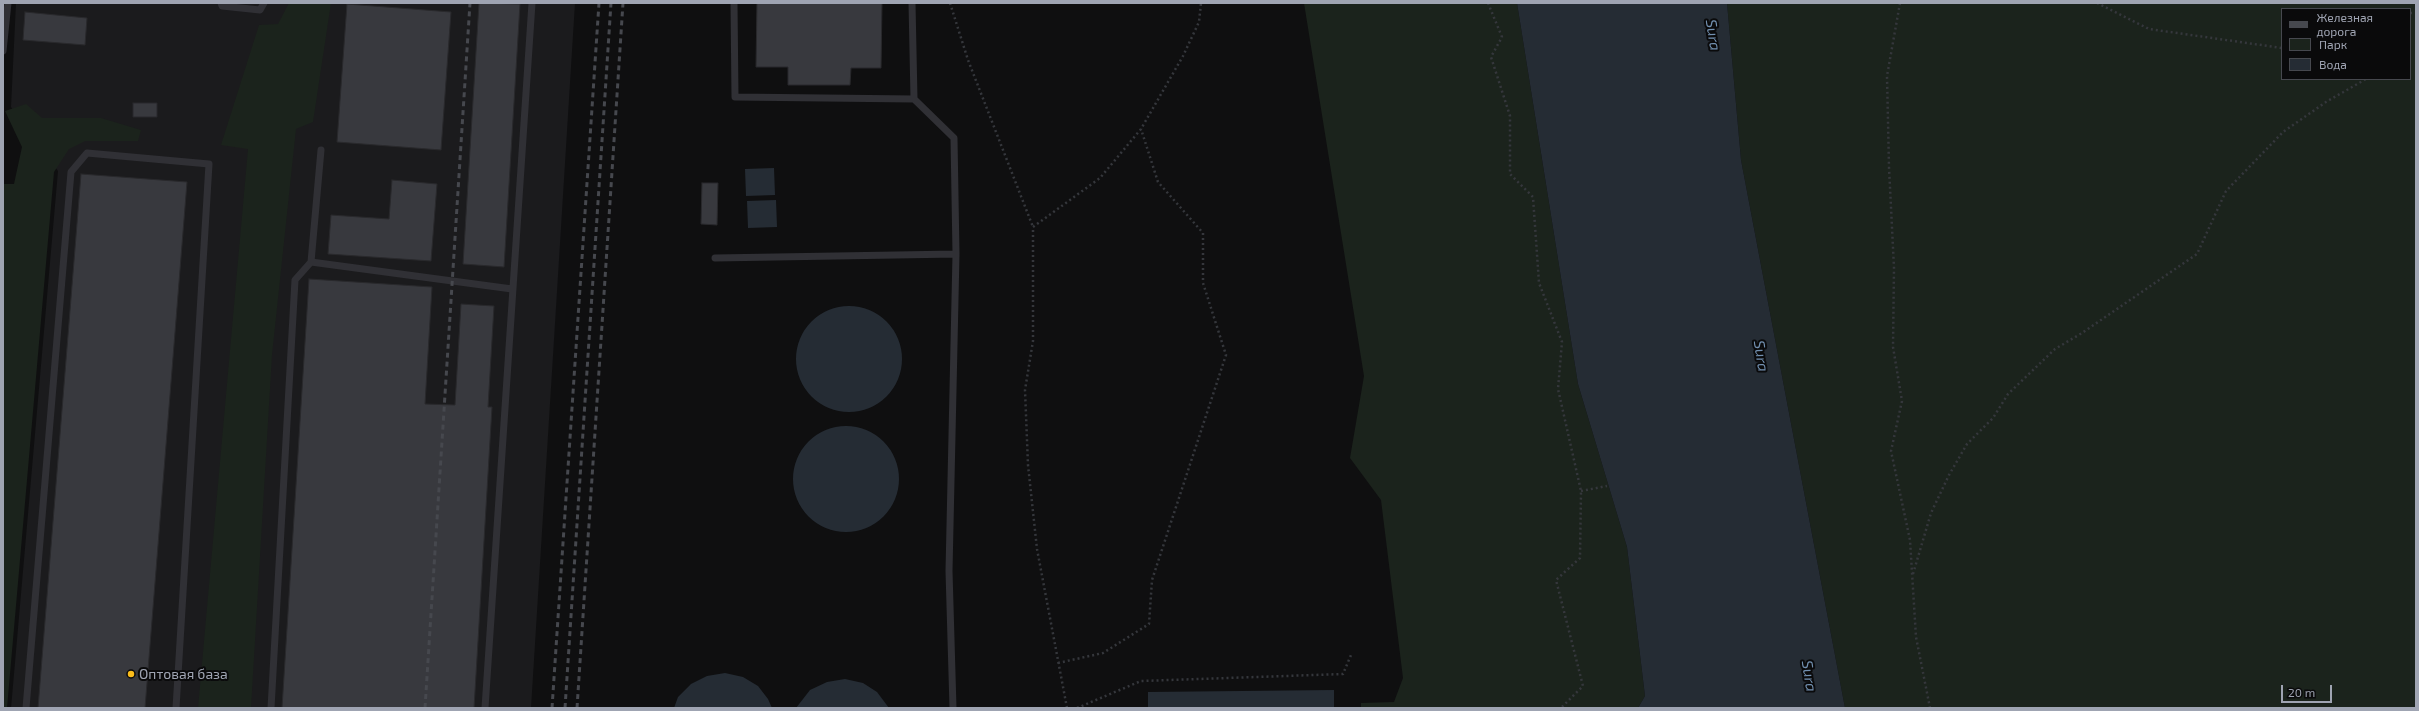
<!DOCTYPE html>
<html>
<head>
<meta charset="utf-8">
<style>
  body { margin:0 }
  #map { position:relative; width:2419px; height:711px; overflow:hidden; background:#0f0f10; font-family:"Exo 2",sans-serif }
  canvas { display:block }
  .frame { position:absolute; inset:0; border:4px solid #9fa4b2; pointer-events:none }
  .legend { position:absolute; left:2281px; top:8px; width:130px; height:72px; box-sizing:border-box; background:#0a0a0b; border:1px solid #46484e; margin:0; padding:5px 7px; list-style:none; font-size:12px; color:#9fa4b2 }
  .legend li { display:flex; align-items:center; gap:8px; height:20px }
  .legend b { width:20px; border:1px solid #46484e }
  .scale { position:absolute; left:2281px; top:685px; width:51px; height:18px; box-sizing:border-box; border:2px solid #9fa4b2; border-top:0; padding-left:5px; font-size:12px; line-height:14px; white-space:nowrap; color:#9fa4b2; -webkit-text-stroke:3px #0a0a0b; paint-order:stroke }
</style>
</head>
<body>
<div id="map">
<canvas width="2419" height="711"></canvas>
<div class="frame"></div>
<ul class="legend">
<li><b style="height:5px;background:#46484e"></b>Железная дорога</li>
<li><b style="height:11px;background:#1b231c"></b>Парк</li>
<li><b style="height:11px;background:#252c34"></b>Вода</li>
</ul>
<div class="scale">20 m</div>
</div>
<script>
const context = document.querySelector('canvas').getContext('2d');
context.lineJoin = 'round';
function fillPath(path, color) { context.fillStyle = color; context.fill(path, 'evenodd'); }
const shape = rows => new Path2D(rows.map(r => 'M' + r).join(''));
function stroke(path, color, width, dash) { context.strokeStyle = color; context.lineWidth = width; context.lineCap = dash ? 'butt' : 'round'; context.setLineDash(dash || []); context.stroke(path); }
function label(font, color, halo, rows, align = 'center') {
  context.font = font + ' "Exo 2",sans-serif'; context.lineWidth = 4; context.setLineDash([]); context.textBaseline = 'middle'; context.strokeStyle = halo; context.fillStyle = color; for (const [text, x, y, turn = 0] of rows) {
    context.save(); context.translate(x, y); context.rotate((+turn || 0) * Math.PI / 180); context.textAlign = isNaN(turn) ? turn : align; if (halo) context.strokeText(text, 0, 0); context.fillText(text, 0, 0); context.restore();
  }
}
fillPath(shape([
  [16,3,575,3,531,708,11,708,58,171,11,107]
]), '#1b1b1d');
fillPath(shape([
  [289,3,331,3,313,122,296,129,272,355,251,708,198,708,248,149,221,145,259,25,278,24],
  [1304,3,1517,3,1578,384,1627,547,1645,696,1638,708,1361,708,1361,703,1394,702,1403,678,1381,500,1350,458,1364,376],
  [1727,3,2416,3,2416,708,1845,708,1741,160],
  [2282,9,2410,9,2410,79,2282,79],
  [26,104,42,118,101,118,141,130,138,141,85,141,69,149,54,172,7,708,3,708,3,184,14,184,22,147,5,111]
]), '#1b231c');
fillPath(shape([
  [1517,3,1727,3,1741,160,1845,708,1638,708,1645,696,1627,547,1578,384],
  [774,168,775,195,746,196,745,169],
  [776,200,777,227,748,228,747,201],
  '796 359a53 53 0 1 1 106 0a53 53 0 1 1-106 0Z',
  '793 479a53 53 0 1 1 106 0a53 53 0 1 1-106 0Z',
  [725,673,743,677,758,686,768,699,772,708,674,708,678,697,691,684,707,676],
  [845,679,863,683,877,692,889,708,796,708,810,690,827,682],
  [1334,690,1334,708,1148,708,1148,692]
]), '#252c34');
const building = shape([
  [479,3,520,4,504,267,463,264,479,3],
  [757,3,882,3,881,68,851,68,850,85,788,85,788,67,756,67,757,3],
  [347,4,451,12,441,150,337,142,347,4],
  [25,12,87,18,85,45,23,40,25,12],
  [133,103,157,103,157,117,133,117,133,103],
  [81,174,187,182,145,708,38,708,81,174],
  [392,180,437,184,431,261,328,254,331,215,389,219,392,180],
  [702,183,718,183,717,225,701,224,702,183],
  [309,279,432,287,425,404,455,405,461,304,494,306,488,407,492,407,474,708,282,708,309,279]
]);
fillPath(building, '#38393e');
stroke(building, '#29292c', 1);
stroke(shape([
  [950,3,968,60,1033,227],
  [1488,3,1502,37,1491,57,1510,116,1510,174,1533,197,1539,283,1562,342,1558,389,1581,491,1580,558,1556,580,1583,686,1561,708],
  [1900,3,1887,76,1889,167,1894,268,1893,347,1902,401,1891,451,1910,540,1916,637,1930,708],
  [2097,3,2149,29,2282,48],
  [2410,13,2416,13],
  [1581,491,1607,486],
  [1913,574,1931,513,1949,475,1967,444,1993,418,2008,394,2055,349,2082,333,2197,254,2226,191,2283,132,2326,102,2366,79],
  [1058,663,1103,653,1149,624,1152,580,1226,355,1203,283,1203,233,1158,182,1141,129],
  [1067,708,1037,549,1028,465,1025,390,1033,341,1033,227,1100,178,1141,129,1183,56,1199,22,1201,3],
  [1077,708,1141,681,1343,674,1351,655]
]), '#35373c', 2.5, [2, 3]);
stroke(shape([
  [221,3,222,6,260,10,264,3],
  [734,3,735,97,914,99,954,138,956,254,949,571,953,708],
  [912,3,914,99],
  [3,51,8,3],
  [715,258,956,254],
  [311,262,512,289],
  [26,708,71,172,87,153,209,164,176,708],
  [271,708,295,280,311,262,321,150],
  [485,708,532,3]
]), '#303035', 7);
stroke(shape([
  [425,708,470,3],
  [552,708,599,3],
  [565,708,611,3],
  [577,708,623,3]
]), '#46484e', 3, [5, 4]);
for (const [x, y, r, color] of [
  [131,674,4,"#fcbd1b"]
]) { const dot = new Path2D(); dot.arc(x, y, r, 0, 2 * Math.PI); context.fillStyle = color; context.fill(dot); stroke(dot, '#0a0a0b', 1.5); }
label('14px', '#9fa4b2', '#0a0a0b', [
  ["Оптовая база",139,674]
], 'left');
label('italic 15px', '#7290b0', '#0a0a0b', [
  ["Sura",1713,35,81],
  ["Sura",1761,356,81],
  ["Sura",1809,676,81]
]);
</script>
</body>
</html>
